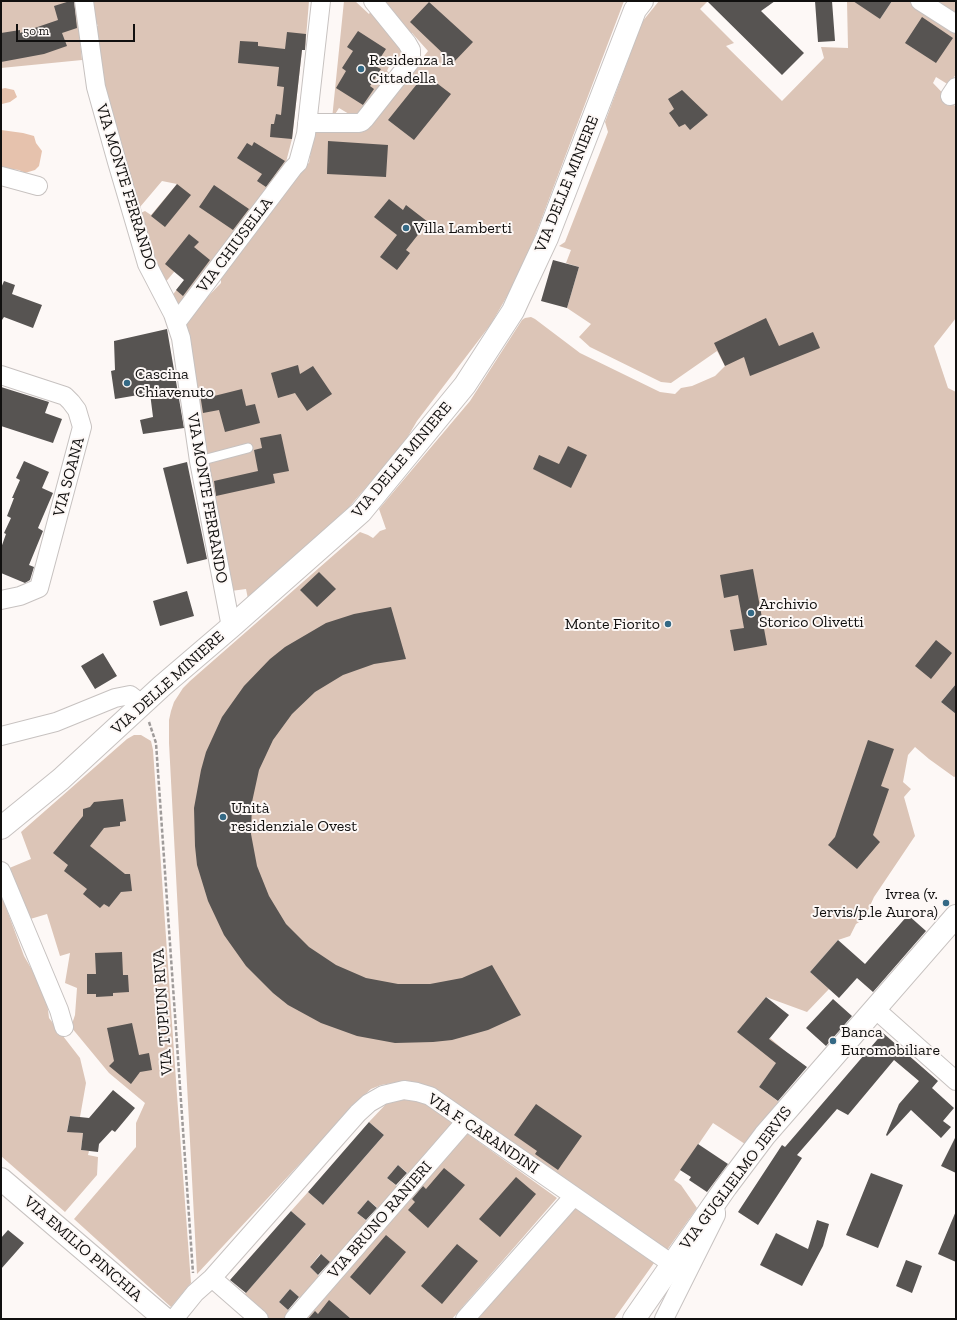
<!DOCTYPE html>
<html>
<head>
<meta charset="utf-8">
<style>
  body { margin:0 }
  #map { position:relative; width:957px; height:1320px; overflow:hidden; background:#fdf8f6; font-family:"Zilla Slab",serif }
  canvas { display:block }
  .frame { position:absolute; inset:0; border:2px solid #11100f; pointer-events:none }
  .scale { position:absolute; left:16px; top:24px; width:119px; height:18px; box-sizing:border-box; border:2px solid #11100f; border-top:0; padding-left:5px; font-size:12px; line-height:14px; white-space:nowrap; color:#11100f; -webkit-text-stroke:3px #fdf8f6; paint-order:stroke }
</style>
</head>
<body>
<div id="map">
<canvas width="957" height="1320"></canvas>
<div class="frame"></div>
<div class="scale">50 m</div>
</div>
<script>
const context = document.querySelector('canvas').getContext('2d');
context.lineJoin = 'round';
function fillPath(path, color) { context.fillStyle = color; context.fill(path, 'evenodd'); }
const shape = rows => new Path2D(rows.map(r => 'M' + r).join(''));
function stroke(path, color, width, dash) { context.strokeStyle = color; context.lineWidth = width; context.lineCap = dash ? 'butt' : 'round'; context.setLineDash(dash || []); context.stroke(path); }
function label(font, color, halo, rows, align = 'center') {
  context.font = font + ' "Zilla Slab",serif'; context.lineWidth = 4; context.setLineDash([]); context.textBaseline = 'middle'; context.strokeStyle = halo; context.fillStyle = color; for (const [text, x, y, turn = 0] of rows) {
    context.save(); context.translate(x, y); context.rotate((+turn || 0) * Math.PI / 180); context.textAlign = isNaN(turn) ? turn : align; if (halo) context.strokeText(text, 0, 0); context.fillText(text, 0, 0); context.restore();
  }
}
fillPath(shape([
  [1,1,76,1,82,60,1,68],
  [88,1,309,1,305,50,302,50,292,139,286,162,253,212,175,311,170,298,204,256,194,248,164,284,157,268,138,214,145,211,151,215,177,184,162,181,140,207,134,202,101,86,94,30,98,25,93,23],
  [344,1,355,1,369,14,372,9,401,40,405,58,392,60,387,71,394,76,359,120,339,108,332,119],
  [381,1,624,1,535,236,517,279,491,324,417,421,403,445,349,507,248,599,246,589,231,591,192,395,199,394,183,326,191,314,221,283,221,277,302,166,309,163,313,137,315,133,318,131,370,124,428,51,412,33,405,33],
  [659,1,708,1,700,9,734,43,726,46,782,101,824,58,821,47,848,48,847,1,869,1,880,19,892,1,909,1,956,32,956,74,949,85,936,77,933,83,956,107,956,318,934,346,948,388,956,392,956,684,941,702,956,714,956,776,954,777,929,759,915,747,908,755,903,782,911,789,904,797,915,836,874,897,864,919,856,924,850,936,838,940,810,972,829,989,807,1012,766,997,738,1032,760,1050,770,1038,785,1051,759,1087,779,1102,745,1144,713,1123,674,1180,681,1185,697,1208,667,1250,409,1082,399,1082,381,1085,371,1089,361,1098,197,1274,169,743,169,720,171,711,174,702,183,688,190,681,360,532,368,535,373,538,380,531,386,529,379,509,470,401,522,320,525,318,531,317,535,319,580,353,660,392,675,394,681,388,692,386,715,376,725,366,717,351,671,383,661,382,590,347,579,337,591,324,567,308,579,267,566,263,571,250,559,246,565,242,608,132,605,122,642,22],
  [935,1,956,1,956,16],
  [134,735,141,735,151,741,153,750,177,1095,191,1283,171,1307,74,1219,136,1147,136,1123,145,1103,109,1073,71,1027,75,1015,77,988,65,983,70,953,60,956,47,914,27,920,7,869,31,859,21,832,127,739],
  [1,894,24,956,46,994,49,1018,80,1058,86,1083,80,1117,70,1116,67,1131,83,1133,81,1150,89,1151,88,1155,98,1157,97,1175,65,1212,1,1156],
  [408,1099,430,1105,454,1122,409,1174,398,1165,387,1178,398,1187,379,1209,368,1200,357,1213,368,1222,332,1264,320,1254,310,1267,320,1277,301,1299,290,1289,279,1302,290,1312,284,1319,267,1319,239,1295,243,1292,245,1294,306,1224,291,1211,308,1192,323,1205,384,1135,369,1122,387,1103,394,1100],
  [465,1132,557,1198,452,1319,303,1319],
  [574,1207,654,1263,614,1319,476,1319]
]), '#dcc5b7');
fillPath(shape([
  [5,88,14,90,17,97,10,102,2,104,1,109,1,89],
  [1,130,23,133,34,136,36,143,42,151,39,166,35,170,25,173,19,170,10,169,1,171]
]), '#e6c2ad');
fillPath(shape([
  [70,1,74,1,77,28,62,33,67,46,44,54,1,62,1,33,20,30,20,33,58,20,54,6],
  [707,1,775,1,761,11,804,53,782,75],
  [815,1,832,1,835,41,818,42],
  [853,1,892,1,880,19],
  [429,2,473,42,453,63,410,22],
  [922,17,953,38,936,63,905,43],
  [358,31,386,49,375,66,381,69,370,86,374,89,363,105,336,88,346,71,342,68,353,51,347,47],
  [287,32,306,34,305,50,302,50,292,139,270,137,271,124,274,124,276,114,281,115,284,87,277,86,279,67,238,63,240,41,258,42,258,46,285,49],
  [425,74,451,94,414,140,388,120],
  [682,90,708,115,690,130,685,124,679,127,669,113,674,109,668,99],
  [328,141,388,145,386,177,327,174],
  [254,142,285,161,266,187,257,181,262,174,237,158,247,143,252,146],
  [177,184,191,195,165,227,151,216],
  [214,185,249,209,233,230,199,207],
  [389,199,403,210,406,205,428,222,406,250,410,253,397,270,380,257,397,235,374,217],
  [189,234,199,242,194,247,210,260,183,296,176,290,184,280,165,264],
  [553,260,579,267,567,308,541,301],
  [4,281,15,285,12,294,42,305,33,328,4,317,2,320,1,320,1,288],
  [766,318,779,346,813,332,820,348,750,376,744,357,725,366,714,343],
  [167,329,184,428,143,434,140,420,153,417,150,393,115,399,111,371,115,370,114,341],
  [298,365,300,374,313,366,332,394,307,411,295,393,278,398,271,373],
  [1,387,49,402,45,413,62,419,53,443,1,426],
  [242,389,246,406,255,404,260,423,225,432,219,410,203,413,200,394,205,392,206,398],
  [281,434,289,471,273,474,275,483,216,496,214,481,258,471,254,450,262,448,260,438],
  [568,446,587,455,571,488,533,469,539,455,559,464],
  [24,461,49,472,42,488,53,493,38,528,43,531,29,565,34,567,30,580,25,583,1,573,1,548,6,534,4,533,11,518,7,516,14,498,12,498,20,480,16,478],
  [187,462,207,559,187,564,163,468],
  [753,569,767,645,734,651,730,630,744,628,738,595,724,598,720,575],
  [319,572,336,589,317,607,300,590],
  [187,591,194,616,160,626,153,601],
  [391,607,406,659,374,664,343,675,315,692,292,714,273,740,259,770,252,802,251,834,257,866,269,896,286,924,309,947,336,965,366,978,398,984,430,984,462,978,492,965,521,1015,488,1030,452,1040,433,1042,395,1043,357,1036,321,1023,288,1005,273,993,246,966,224,935,208,901,197,865,195,846,194,808,201,770,206,752,222,717,244,686,270,659,285,647,326,623,354,614],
  [936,640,952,653,931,679,915,666],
  [103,653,117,676,95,689,81,666],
  [956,684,956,714,941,702],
  [868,740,894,749,881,786,889,789,873,835,880,842,857,869,828,845,835,837],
  [123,799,126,821,120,822,120,826,104,828,90,846,125,874,130,874,132,891,121,892,109,907,104,904,100,908,83,894,87,889,64,871,68,865,53,853,83,816,83,809,90,807,94,802],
  [908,915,926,931,873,992,857,978,839,998,810,972,838,940,865,964],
  [122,952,123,975,128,975,129,992,113,993,113,996,96,997,96,994,87,994,87,974,96,974,95,953],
  [766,997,789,1015,769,1039,807,1067,778,1101,759,1087,776,1063,737,1032],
  [833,999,852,1016,826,1046,806,1028],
  [132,1023,139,1055,149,1053,152,1070,140,1072,131,1084,109,1066,114,1061,107,1028],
  [883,1033,938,1081,932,1088,954,1108,943,1121,951,1127,941,1138,911,1110,887,1136,886,1135,899,1104,919,1081,894,1060,848,1115,837,1109,797,1155,802,1158,758,1225,738,1212,782,1145,785,1147],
  [113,1090,135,1108,115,1132,112,1130,99,1144,98,1152,81,1150,83,1133,67,1132,70,1116,89,1118],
  [536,1104,582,1136,558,1170,535,1154,537,1151,514,1135],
  [369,1122,384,1135,323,1205,308,1192],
  [956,1136,956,1173,941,1166],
  [698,1144,728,1164,707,1192,689,1180,691,1177,680,1170],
  [398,1165,407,1173,396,1185,387,1178],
  [444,1168,465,1185,428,1228,408,1210,415,1202,412,1199,423,1186,426,1189],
  [871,1173,903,1185,878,1248,846,1235],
  [516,1177,536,1194,500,1237,479,1219],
  [368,1200,377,1208,366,1220,357,1213],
  [291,1211,306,1224,246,1293,230,1280],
  [956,1211,956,1262,938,1254],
  [817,1220,829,1224,823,1246,802,1286,760,1265,776,1233,808,1249],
  [8,1230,24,1243,1,1269,1,1238],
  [386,1235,406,1252,370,1295,350,1277],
  [457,1244,478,1261,442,1304,421,1286],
  [321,1254,330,1262,318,1275,310,1267],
  [906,1260,922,1266,912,1293,896,1286],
  [290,1289,299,1297,288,1310,279,1302],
  [329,1300,351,1319,308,1319,315,1311,318,1314]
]), '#575452');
const service = shape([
  [199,461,248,448]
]);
const minor = shape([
  [84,1,96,87,117,162,147,264,173,314,181,338,199,461,231,627],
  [920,1,956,24],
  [950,96,956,87],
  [307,123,359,123,362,122,365,119,410,62,411,56,411,50,407,43,373,1],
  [1,176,38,186],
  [176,323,293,168,298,163,306,134,321,1],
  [1,375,65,396,71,402,77,410,82,427,39,588,20,596,1,600],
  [1,736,56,722,115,698,130,695,143,705],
  [1,871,59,1010,64,1027],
  [874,1008,956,1081],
  [212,1278,259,1319],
  [174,1319,195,1293,212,1278,358,1113,369,1103,383,1095,404,1090,417,1092,430,1096,672,1264],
  [294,1319,466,1121],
  [465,1319,574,1196],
  [664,1319,716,1215,716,1212]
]);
const tertiary = shape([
  [1,828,61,779,162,686,231,627,361,512,465,385,513,311,518,300,547,238,635,10,642,1],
  [1,1179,165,1319]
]);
const primary = shape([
  [634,1319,726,1187,765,1135,956,916]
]);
stroke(service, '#c7c2c0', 11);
stroke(minor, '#c7c2c0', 20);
stroke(tertiary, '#c7c2c0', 24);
stroke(primary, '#c7c2c0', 24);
stroke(shape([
  [149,722,156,743,193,1273]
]), '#9f9b9a', 2.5, [4, 2]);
stroke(service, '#fff', 9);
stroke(minor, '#fff', 18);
stroke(tertiary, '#fff', 22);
stroke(primary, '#fff', 22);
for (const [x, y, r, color] of [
  [361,69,4,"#346985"],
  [406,228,4,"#346985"],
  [127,383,4,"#346985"],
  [751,613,4,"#346985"],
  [668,624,4,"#346985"],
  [223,817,4,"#346985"],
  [946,903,4,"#346985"],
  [833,1041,4,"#346985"]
]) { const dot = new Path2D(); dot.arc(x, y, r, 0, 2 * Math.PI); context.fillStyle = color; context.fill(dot); stroke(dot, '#fdf8f6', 1.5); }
label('16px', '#11100f', '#fdf8f6', [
  ["Residenza la",369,60],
  ["Cittadella",369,78],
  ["Villa Lamberti",414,228],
  ["Cascina",135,374],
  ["Chiavenuto",135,392],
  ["Archivio",759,604],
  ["Storico Olivetti",759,622],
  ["Monte Fiorito",660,624,"right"],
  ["Unità",231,808],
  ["residenziale Ovest",231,826],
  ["Ivrea (v.",938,894,"right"],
  ["Jervis/p.le Aurora)",938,912,"right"],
  ["Banca",841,1032],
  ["Euromobiliare",841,1050]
], 'left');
label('16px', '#11100f', '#fdf8f6', [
  ["VIA DELLE MINIERE",567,184,-68],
  ["VIA MONTE FERRANDO",126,187,73],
  ["VIA CHIUSELLA",235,245,-53],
  ["VIA DELLE MINIERE",402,460,-50],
  ["VIA SOANA",69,477,-75],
  ["VIA MONTE FERRANDO",207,498,80],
  ["VIA DELLE MINIERE",168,683,-42],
  ["VIA TUPIUN RIVA",163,1012,-94],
  ["VIA F. CARANDINI",483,1134,34],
  ["VIA GUGLIELMO JERVIS",736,1178,-53],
  ["VIA BRUNO RANIERI",380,1220,-49],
  ["VIA EMILIO PINCHIA",83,1249,41]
]);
</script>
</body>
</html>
